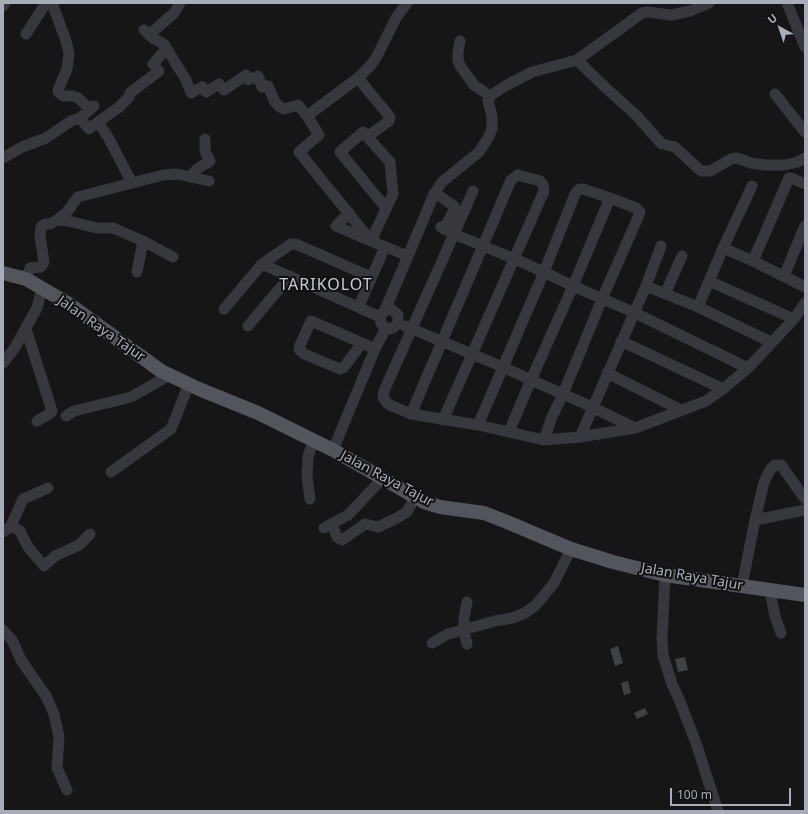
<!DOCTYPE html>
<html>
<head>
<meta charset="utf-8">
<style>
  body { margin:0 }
  #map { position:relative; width:808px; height:814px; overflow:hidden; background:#161618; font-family:"Noto Sans",sans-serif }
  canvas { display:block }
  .frame { position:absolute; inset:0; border:4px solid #a8adb8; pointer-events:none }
  .north { position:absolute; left:760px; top:8px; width:40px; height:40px; -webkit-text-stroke:3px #111113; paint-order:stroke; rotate:320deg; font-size:11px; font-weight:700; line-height:16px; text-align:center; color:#a8adb8 }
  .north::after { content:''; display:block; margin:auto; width:14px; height:18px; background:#a8adb8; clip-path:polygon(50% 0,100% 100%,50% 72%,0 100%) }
  .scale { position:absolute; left:670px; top:788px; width:121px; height:18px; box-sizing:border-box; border:2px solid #a8adb8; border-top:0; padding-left:5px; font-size:12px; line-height:14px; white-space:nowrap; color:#a8adb8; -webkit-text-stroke:3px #111113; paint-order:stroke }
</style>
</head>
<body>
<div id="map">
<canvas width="808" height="814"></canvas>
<div class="frame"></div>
<div class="north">U</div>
<div class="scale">100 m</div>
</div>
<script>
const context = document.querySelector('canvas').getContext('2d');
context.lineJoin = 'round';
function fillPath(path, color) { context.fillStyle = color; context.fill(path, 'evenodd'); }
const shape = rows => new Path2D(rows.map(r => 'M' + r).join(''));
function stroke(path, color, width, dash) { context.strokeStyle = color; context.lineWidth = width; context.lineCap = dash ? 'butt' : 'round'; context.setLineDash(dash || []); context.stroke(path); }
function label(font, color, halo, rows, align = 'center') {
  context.font = font + ' "Noto Sans",sans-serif'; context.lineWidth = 4; context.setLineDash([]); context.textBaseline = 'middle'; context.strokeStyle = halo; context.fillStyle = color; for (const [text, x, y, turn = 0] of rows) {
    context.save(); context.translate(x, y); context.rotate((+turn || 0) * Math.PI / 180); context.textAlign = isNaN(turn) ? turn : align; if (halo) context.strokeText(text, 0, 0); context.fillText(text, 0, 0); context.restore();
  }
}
fillPath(shape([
  [618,646,623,663,615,666,610,649],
  [685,657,688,670,678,672,675,659],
  [628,681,631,693,624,695,621,683],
  [645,708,648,714,637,719,634,713]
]), '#404145');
stroke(shape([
  [52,3,65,38,69,53,67,69,58,90,58,92,63,96,73,96,78,98,90,109],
  [787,3,805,47],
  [3,6,5,3],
  [144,30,154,39,164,44,186,80,191,93,202,87,206,92,219,84,224,90,246,75,248,80,258,76,262,87,268,86,275,102,280,107,284,109,288,108,298,105,307,116,319,135,299,152,371,241,408,256,385,310,380,317,381,323,383,326,389,329,393,328,398,323,398,315,391,309,385,310],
  [26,34,46,3],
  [149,35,174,13,180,3],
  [460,41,458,52,458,61,461,67,474,85,490,96],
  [577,60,606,88,636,115,659,141,662,144,675,147,701,171,710,171,731,159,737,158,751,163,765,165,785,165,798,162,805,158],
  [358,78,390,117,389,121,367,137],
  [775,94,805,132],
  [307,116,358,78,371,65,377,56,396,18,407,3],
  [80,118,89,129,98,122],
  [3,158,22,147,46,138,71,121,80,118,94,106],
  [190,177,197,169,210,161,205,151,205,139],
  [132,183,108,137,98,122,118,108,129,97,130,93,159,71,153,64,166,49],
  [441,197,454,206,455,208,444,229],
  [349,213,336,226,371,241,393,194,390,162,363,132,340,152,386,208],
  [57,220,68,221,97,228,113,228,143,241,173,257],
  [441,227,454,234,473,191],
  [723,248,752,186],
  [408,256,434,194,442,182,479,152,488,138,492,129,492,116,488,101,490,96,505,86,532,72,577,60,642,13,648,12,671,15,690,11,709,3],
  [753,261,789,178,791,178,805,184],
  [262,264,380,317],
  [137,272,143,241],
  [784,276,805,226],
  [26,279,30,268,41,267,44,262,40,236,41,227,45,224,50,224,57,220,67,212,78,197,163,175,177,174,209,181],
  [709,281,794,319],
  [646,286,698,307,771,342],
  [665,294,682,256],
  [359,306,385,247],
  [698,307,723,248,753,261,805,287],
  [224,309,262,264,291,244,296,244,371,277],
  [248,326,290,276],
  [405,326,503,367,531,380,509,432],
  [26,329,52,411,51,413,37,421],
  [621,341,723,389],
  [362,343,344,367,340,369,304,354,299,349,300,345,311,321,362,343,375,349],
  [3,363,14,349,37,308,42,288],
  [607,373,681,410],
  [411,414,511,180,518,175,540,181,543,185,544,191,443,420],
  [66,416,74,411,131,397,170,375],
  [478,425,544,272,575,194,578,190,583,189,610,198],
  [635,428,592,407,563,394,531,380,573,286,610,198,636,208,640,212,639,215,602,299,563,394,552,417,544,440,580,437,635,428,706,401,723,389,748,368,794,319,805,303],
  [580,437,646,286,661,246],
  [544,440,478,425,411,414,390,405,386,402,383,397,384,391,454,234,522,262,573,286,633,312,748,368],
  [333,450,375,349,386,328],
  [111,472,171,429,189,384],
  [310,499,307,477,308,457,313,441],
  [755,520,805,510],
  [332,524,337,537,342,540,365,524,378,527,395,519,407,512,415,497],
  [11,526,20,531,28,547,44,566,55,556,79,545,90,534],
  [324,528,348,515,383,478],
  [3,532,11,526,23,499,48,488],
  [665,575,662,639,663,655,672,684,679,699,696,743,718,811],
  [742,586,755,520,764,482,770,470,775,465,781,465,805,499],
  [770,591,775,616,781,633],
  [3,630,12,640,21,660,46,696,54,714,59,737,57,768,67,790],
  [432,643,448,634,495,621,512,618,525,613,536,605,554,583,571,549],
  [467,644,464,630,464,618,467,602]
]), '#37383d', 11);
stroke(shape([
  [3,273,26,279,69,304,161,371,199,389,258,413,333,450,424,502,440,507,484,513,507,522,571,549,613,562,665,575,805,595]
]), '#53555c', 14);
label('14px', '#a8adb8', '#111113', [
  ["Jalan Raya Tajur",101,329,35],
  ["Jalan Raya Tajur",387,479,28],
  ["Jalan Raya Tajur",692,577,10]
]);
context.letterSpacing = '1px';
label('16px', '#c9ccd4', '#111113', [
  ["TARIKOLOT",326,285]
]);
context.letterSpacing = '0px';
</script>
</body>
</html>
